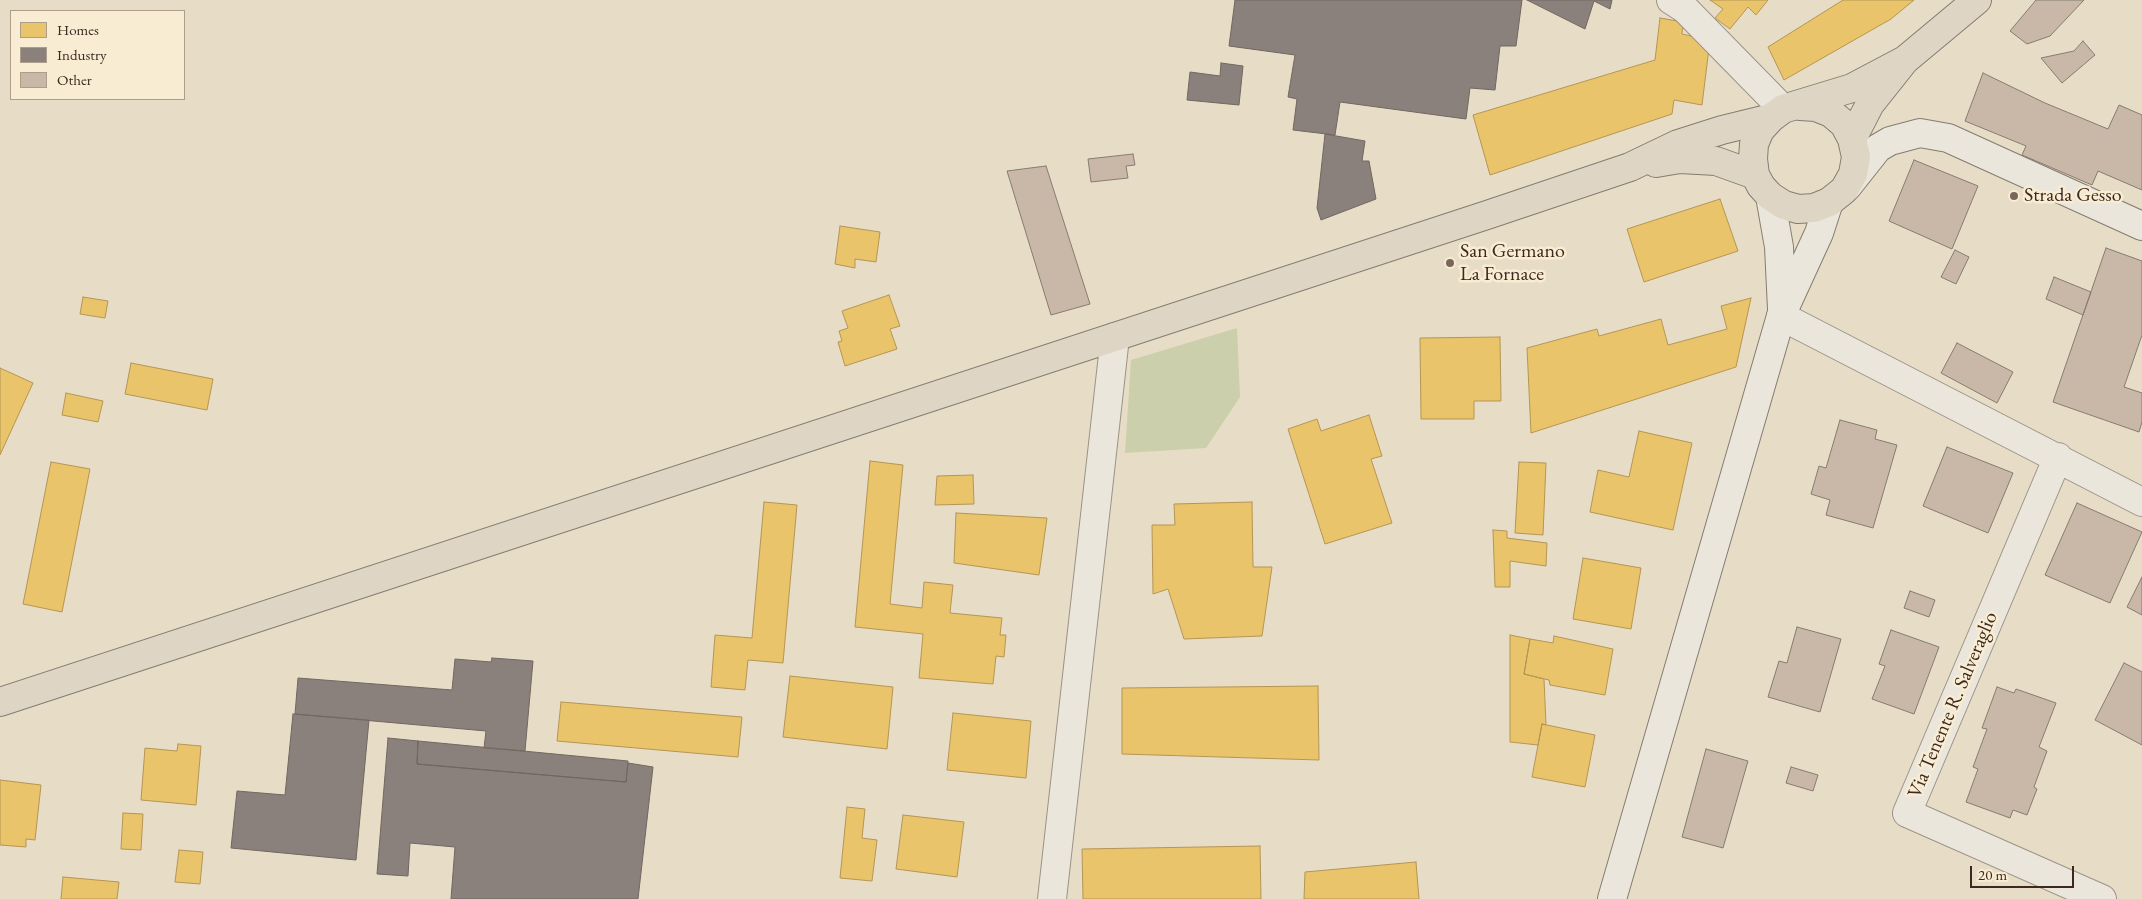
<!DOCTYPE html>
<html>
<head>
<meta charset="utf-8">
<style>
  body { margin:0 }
  #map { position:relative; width:2142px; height:899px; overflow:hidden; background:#e7ddc7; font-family:"EB Garamond",serif }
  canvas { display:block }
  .legend { position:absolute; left:10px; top:10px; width:175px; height:90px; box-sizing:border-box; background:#f8ecd2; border:1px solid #ad9e8b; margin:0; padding:6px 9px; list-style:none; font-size:15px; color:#3c2820 }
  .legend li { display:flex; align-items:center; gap:10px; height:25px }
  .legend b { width:25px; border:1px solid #ad9e8b }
  .scale { position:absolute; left:1970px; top:866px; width:104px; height:22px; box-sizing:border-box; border:2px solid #3c2820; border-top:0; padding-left:6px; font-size:15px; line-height:18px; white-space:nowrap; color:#3c2820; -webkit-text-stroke:4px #f8ecd2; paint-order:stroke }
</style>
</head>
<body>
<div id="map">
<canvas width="2142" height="899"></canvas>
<ul class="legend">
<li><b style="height:14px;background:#e9c46a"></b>Homes</li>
<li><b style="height:14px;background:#8a817c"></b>Industry</li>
<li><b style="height:14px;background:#c9b8a8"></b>Other</li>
</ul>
<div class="scale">20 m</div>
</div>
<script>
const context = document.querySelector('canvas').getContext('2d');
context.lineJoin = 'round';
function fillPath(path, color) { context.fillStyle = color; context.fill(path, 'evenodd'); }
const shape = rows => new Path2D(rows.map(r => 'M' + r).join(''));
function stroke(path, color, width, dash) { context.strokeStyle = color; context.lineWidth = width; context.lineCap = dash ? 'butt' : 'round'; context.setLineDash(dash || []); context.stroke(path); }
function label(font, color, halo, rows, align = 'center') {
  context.font = font + ' "EB Garamond",serif'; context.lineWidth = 5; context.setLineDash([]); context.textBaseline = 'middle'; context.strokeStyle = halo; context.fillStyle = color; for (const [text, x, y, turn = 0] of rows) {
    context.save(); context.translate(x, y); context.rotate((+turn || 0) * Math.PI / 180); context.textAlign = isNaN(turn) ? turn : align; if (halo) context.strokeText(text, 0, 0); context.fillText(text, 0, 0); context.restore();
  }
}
fillPath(shape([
  [1237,328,1240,397,1206,448,1125,453,1131,360]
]), '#cccfab');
const homes = shape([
  [1710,0,1768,0,1756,15,1748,7,1730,29,1715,18,1723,9,1710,0],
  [1843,0,1914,0,1891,19,1784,80,1768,47,1843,0],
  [1660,18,1683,22,1682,34,1710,40,1702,105,1674,100,1672,114,1490,175,1473,115,1655,60,1660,18],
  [1720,199,1738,251,1644,282,1627,229,1720,199],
  [840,226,880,232,876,262,855,259,855,268,835,264,840,226],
  [889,295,900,326,890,329,897,349,845,366,838,342,842,341,839,331,848,328,842,311,889,295],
  [83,297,108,301,105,318,80,314,83,297],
  [1751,298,1736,367,1531,433,1527,348,1597,329,1599,336,1661,319,1668,345,1727,329,1721,306,1751,298],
  [1500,337,1501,401,1474,401,1474,419,1421,419,1420,338,1500,337],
  [131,363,213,379,207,410,125,394,131,363],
  [0,368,33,383,0,455,0,368],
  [66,393,103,401,98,422,62,415,66,393],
  [1369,415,1382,456,1371,459,1392,523,1325,544,1288,429,1317,419,1321,431,1369,415],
  [1639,431,1692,443,1673,530,1590,512,1598,470,1629,477,1639,431],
  [870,461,903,465,890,604,922,608,924,582,953,585,950,613,1002,618,1000,635,1006,635,1004,657,996,656,993,684,919,678,923,634,855,627,870,461],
  [51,462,90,469,62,612,23,604,51,462],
  [1519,462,1546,463,1543,535,1515,533,1519,462],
  [973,475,974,504,935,505,937,476,973,475],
  [764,502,797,505,783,663,748,660,745,690,711,687,715,635,752,638,764,502],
  [1252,502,1253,567,1272,567,1262,636,1184,639,1168,589,1153,594,1152,525,1175,525,1174,504,1252,502],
  [956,513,1047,518,1039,575,954,563,956,513],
  [1493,530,1507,531,1507,538,1547,543,1546,566,1510,561,1510,587,1495,587,1493,530],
  [1583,558,1641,568,1631,629,1573,619,1583,558],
  [1510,635,1530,639,1524,674,1544,679,1546,725,1542,724,1538,745,1510,742,1510,635],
  [1554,636,1613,649,1605,695,1550,685,1549,680,1524,674,1530,639,1553,643,1554,636],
  [790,676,893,687,887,749,783,737,790,676],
  [1318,686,1319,760,1122,754,1122,688,1318,686],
  [561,702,742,717,738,757,557,741,561,702],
  [953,713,1031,721,1026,778,947,770,953,713],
  [1542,724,1595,735,1585,787,1532,777,1542,724],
  [178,744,201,746,196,805,141,800,145,748,177,751,178,744],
  [0,780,41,785,35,840,26,839,26,847,0,845,0,780],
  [847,807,865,809,862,838,877,840,872,881,840,878,847,807],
  [123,813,143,814,141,850,121,849,123,813],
  [903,815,964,822,957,877,896,869,903,815],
  [1260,846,1261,899,1083,899,1082,849,1260,846],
  [179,850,203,852,200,884,175,882,179,850],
  [1416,862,1419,899,1304,899,1305,872,1416,862],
  [63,877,119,882,117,899,61,899,63,877]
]);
fillPath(homes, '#e9c46a');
stroke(homes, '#b59554', 1);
const industry = shape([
  [1235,0,1522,0,1516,46,1500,46,1495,90,1470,88,1466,119,1340,102,1335,135,1293,130,1297,99,1288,97,1295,55,1229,46,1235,0],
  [1527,0,1612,0,1610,9,1594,1,1585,29,1527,0],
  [1221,63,1243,66,1239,105,1187,100,1190,72,1220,76,1221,63],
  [1325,134,1365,141,1362,161,1369,161,1376,199,1321,220,1317,208,1325,134],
  [492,658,533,661,525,751,484,748,486,731,295,714,298,678,452,690,455,659,491,662,492,658],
  [293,714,369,720,356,860,231,848,237,791,285,795,293,714],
  [388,738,418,741,417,764,626,782,628,763,653,767,638,899,451,899,455,847,410,843,408,876,377,874,388,738],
  [418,741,628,761,626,782,417,764,418,741]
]);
fillPath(industry, '#8a817c');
stroke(industry, '#736660', 1);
const building = shape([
  [2036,0,2084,0,2050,36,2027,44,2010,31,2036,0],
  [2083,41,2095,55,2062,83,2041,58,2074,51,2083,41],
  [1983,73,2045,103,2108,129,2119,105,2142,115,2142,190,2098,171,2092,185,2022,155,2026,146,1965,121,1983,73],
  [1133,154,1135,165,1126,166,1128,178,1091,182,1088,159,1133,154],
  [1914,160,1978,186,1952,249,1889,221,1914,160],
  [1046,166,1090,304,1051,315,1007,171,1046,166],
  [2106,248,2142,261,2142,335,2124,387,2142,393,2142,422,2139,432,2053,402,2106,248],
  [1955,250,1969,257,1956,284,1941,277,1955,250],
  [2054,277,2091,292,2083,315,2046,299,2054,277],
  [1957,343,2013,372,1997,403,1941,373,1957,343],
  [1840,420,1877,430,1875,439,1897,445,1873,528,1826,515,1830,500,1811,494,1819,466,1826,468,1840,420],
  [1947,447,2013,473,1988,533,1923,506,1947,447],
  [2077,503,2142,532,2110,603,2045,575,2077,503],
  [2142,577,2142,615,2127,607,2142,577],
  [1910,591,1935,600,1929,617,1904,608,1910,591],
  [1797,627,1841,639,1820,712,1768,697,1779,661,1787,663,1797,627],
  [1891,630,1939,647,1914,714,1872,699,1885,666,1879,664,1891,630],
  [2124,663,2142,672,2142,745,2095,720,2124,663],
  [1997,687,2014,693,2016,689,2056,703,2039,747,2047,751,2034,787,2037,789,2027,815,2013,810,2010,818,1966,802,1978,769,1973,767,1987,729,1982,728,1997,687],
  [1706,749,1748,761,1723,848,1682,837,1706,749],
  [1791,767,1818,775,1813,791,1786,783,1791,767]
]);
fillPath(building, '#c9b8a8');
stroke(building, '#847c70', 1);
const street = shape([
  [1671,0,1685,9,1783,109],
  [1781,316,2142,502],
  [2058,457,1907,813,2102,899],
  [1052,899,1115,337]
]);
const secondary = shape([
  [1847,187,1878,148,1890,141,1920,133,1948,138,2142,226],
  [1770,196,1779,247,1782,309],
  [1612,899,1781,316,1819,233,1829,202]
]);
const primary = shape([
  [1800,106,1816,107,1831,113,1844,124,1852,139,1856,157,1853,174,1844,190,1829,202,1814,208,1798,209,1784,205,1770,196,1761,186,1755,175,1753,159,1754,144,1760,130,1771,118,1783,109,1852,88,1905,60],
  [1852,139,1870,104,1905,60,1977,0],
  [1656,163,1680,159,1716,161,1755,175],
  [0,702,1487,215,1630,167,1678,144,1722,130,1771,118]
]);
stroke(street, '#9c9387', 30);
stroke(secondary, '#847c70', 30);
stroke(primary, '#847c70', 30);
stroke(street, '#ebe6db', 28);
stroke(secondary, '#ebe6db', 28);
stroke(primary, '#ded5c5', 28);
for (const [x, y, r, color] of [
  [2014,196,5,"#78675a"],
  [1450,263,5,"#78675a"]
]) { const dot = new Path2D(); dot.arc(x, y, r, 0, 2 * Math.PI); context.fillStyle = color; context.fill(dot); stroke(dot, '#f8ecd2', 2); }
label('20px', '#3c2820', '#f8ecd2', [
  ["Strada Gesso",2024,196],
  ["San Germano",1460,252],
  ["La Fornace",1460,275]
], 'left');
label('20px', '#3c2820', '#f8ecd2', [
  ["Via Tenente R. Salveraglio",1953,705,-67]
]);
</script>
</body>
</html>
